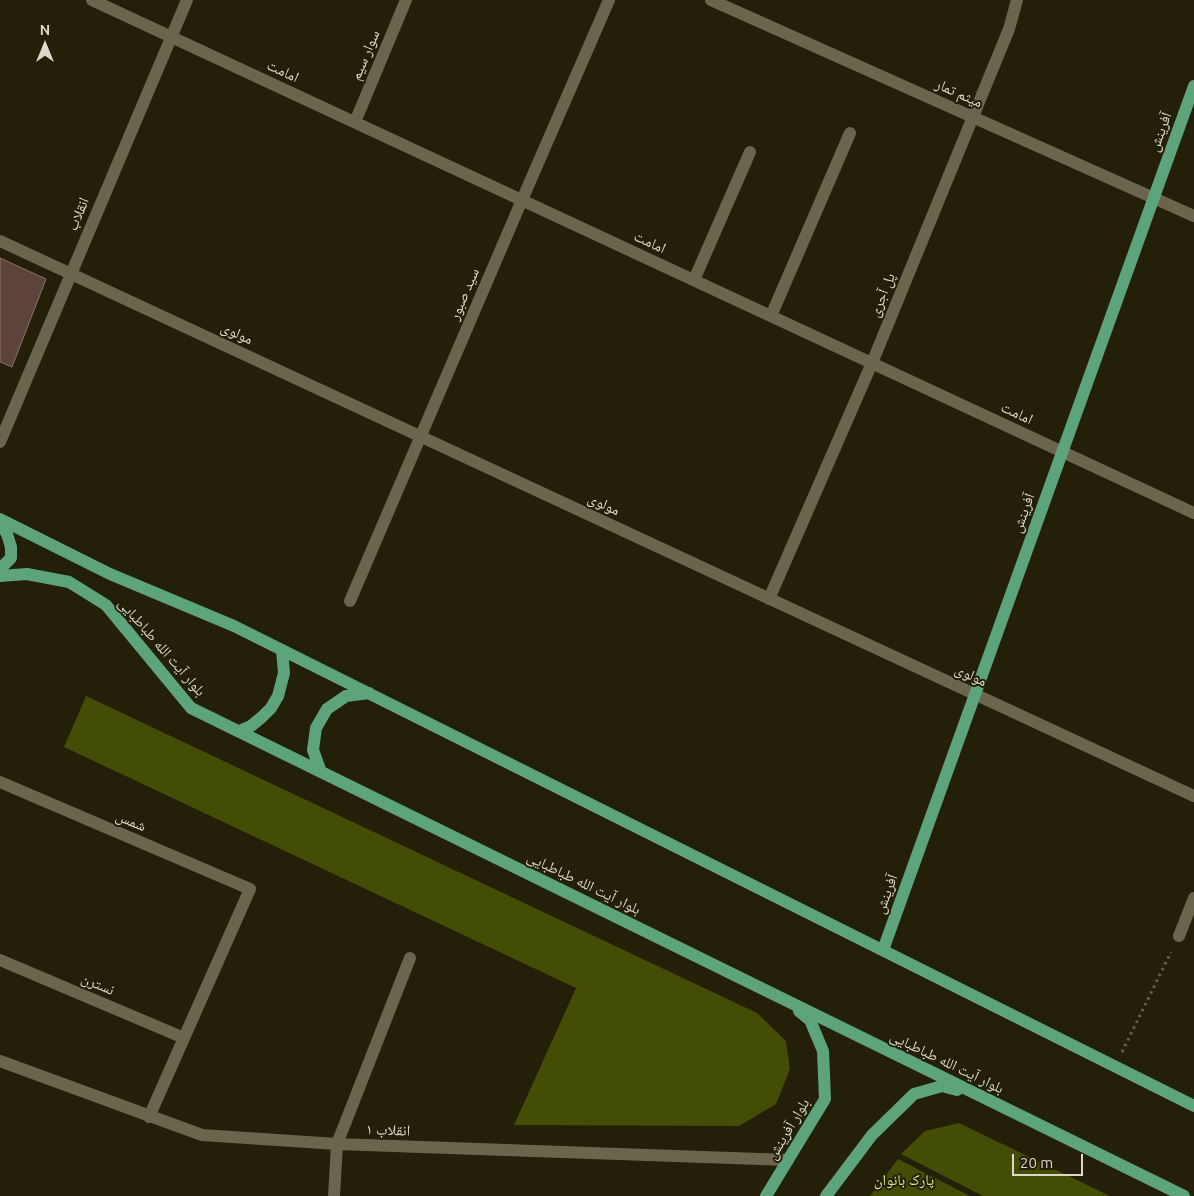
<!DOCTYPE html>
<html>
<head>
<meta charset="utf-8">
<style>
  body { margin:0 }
  #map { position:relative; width:1194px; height:1196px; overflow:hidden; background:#241f08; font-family:Ubuntu,sans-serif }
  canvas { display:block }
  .north { position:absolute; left:20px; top:20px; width:50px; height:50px; -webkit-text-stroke:4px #241f08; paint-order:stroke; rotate:0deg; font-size:14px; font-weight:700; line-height:20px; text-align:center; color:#dcd9cb }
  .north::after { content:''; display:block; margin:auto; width:18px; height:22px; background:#dcd9cb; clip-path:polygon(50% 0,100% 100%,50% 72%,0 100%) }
  .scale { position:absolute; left:1012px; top:1154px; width:71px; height:22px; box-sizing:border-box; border:2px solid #dcd9cb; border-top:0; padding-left:6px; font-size:15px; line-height:18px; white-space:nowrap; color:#dcd9cb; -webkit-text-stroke:4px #241f08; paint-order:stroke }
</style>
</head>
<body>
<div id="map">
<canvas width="1194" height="1196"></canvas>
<div class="north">N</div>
<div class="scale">20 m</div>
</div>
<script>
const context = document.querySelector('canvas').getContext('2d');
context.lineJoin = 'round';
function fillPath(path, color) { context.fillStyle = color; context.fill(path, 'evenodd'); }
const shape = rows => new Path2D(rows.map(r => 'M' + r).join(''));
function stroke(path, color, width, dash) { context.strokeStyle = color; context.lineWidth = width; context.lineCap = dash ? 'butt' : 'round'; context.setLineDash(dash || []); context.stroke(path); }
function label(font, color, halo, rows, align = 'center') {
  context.font = font + ' Ubuntu,"Noto Naskh Arabic",sans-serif'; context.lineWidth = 4; context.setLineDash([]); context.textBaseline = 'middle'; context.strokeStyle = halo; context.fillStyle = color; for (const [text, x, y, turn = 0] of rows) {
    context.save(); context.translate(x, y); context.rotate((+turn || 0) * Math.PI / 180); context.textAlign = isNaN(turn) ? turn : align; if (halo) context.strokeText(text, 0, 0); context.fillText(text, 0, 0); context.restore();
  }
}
fillPath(shape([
  [86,696,757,1013,786,1041,790,1069,776,1104,739,1126,514,1125,576,988,64,747],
  [959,1123,1110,1196,983,1196,901,1154,925,1131],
  [898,1159,970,1196,870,1196]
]), '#444d05');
const building = shape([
  [0,258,46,279,12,367,0,362,0,258]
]);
fillPath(building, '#5c433b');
stroke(building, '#8d7269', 1);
stroke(shape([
  [1122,1052,1171,952]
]), '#64604c', 3, [2.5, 4]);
stroke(shape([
  [92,0,1194,513],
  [711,0,1194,216],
  [355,122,406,0],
  [0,241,1194,796],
  [694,280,750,152],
  [771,316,850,133],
  [0,442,187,0],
  [769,599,872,363,1009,29,1017,0],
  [350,601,522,200,609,0],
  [0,782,250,889,149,1117],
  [1179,936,1194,898],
  [0,960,184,1038],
  [0,1061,202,1135,337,1144,788,1160],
  [334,1196,337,1144,410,958]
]), '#6a654c', 12);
stroke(shape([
  [0,519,110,574,234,626,1194,1106],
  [0,522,7,534,11,547,11,558,0,569],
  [0,576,27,574,69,582,106,605,191,708,1184,1196],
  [239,731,251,726,262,717,271,708,278,696,284,673,282,650],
  [321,772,313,750,316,728,327,709,346,696,369,693],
  [883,950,1194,86],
  [766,1196,825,1099,823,1051,810,1020,799,1011],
  [826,1196,872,1135,914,1094,942,1086,957,1090]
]), '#5da47d', 12);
label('15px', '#dcd9cb', '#241f08', [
  ["سوار سیم",365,55,-67],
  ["امامت",283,71,25],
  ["میثم تمار",959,93,24],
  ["آفرینش",1160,132,-70],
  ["انقلاب",78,214,-67],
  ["امامت",650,242,25],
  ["سید صبور",464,294,-67],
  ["پل آجری",882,295,-68],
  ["مولوی",237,333,25],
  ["امامت",1017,413,25],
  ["مولوی",604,504,25],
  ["آفرینش",1023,513,-70],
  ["بلوار آیت الله طباطبایی",162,647,49],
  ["مولوی",971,675,25],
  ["شمس",131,821,23],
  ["بلوار آیت الله طباطبایی",584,883,26],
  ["آفرینش",886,894,-70],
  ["نسترن",98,984,23],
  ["بلوار آیت الله طباطبایی",947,1062,26],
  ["بلوار آفرینش",788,1129,-59],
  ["انقلاب ۱",388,1130,2]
]);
label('15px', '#dcee8c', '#241f08', [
  ["پارک بانوان",904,1180]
]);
</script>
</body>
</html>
